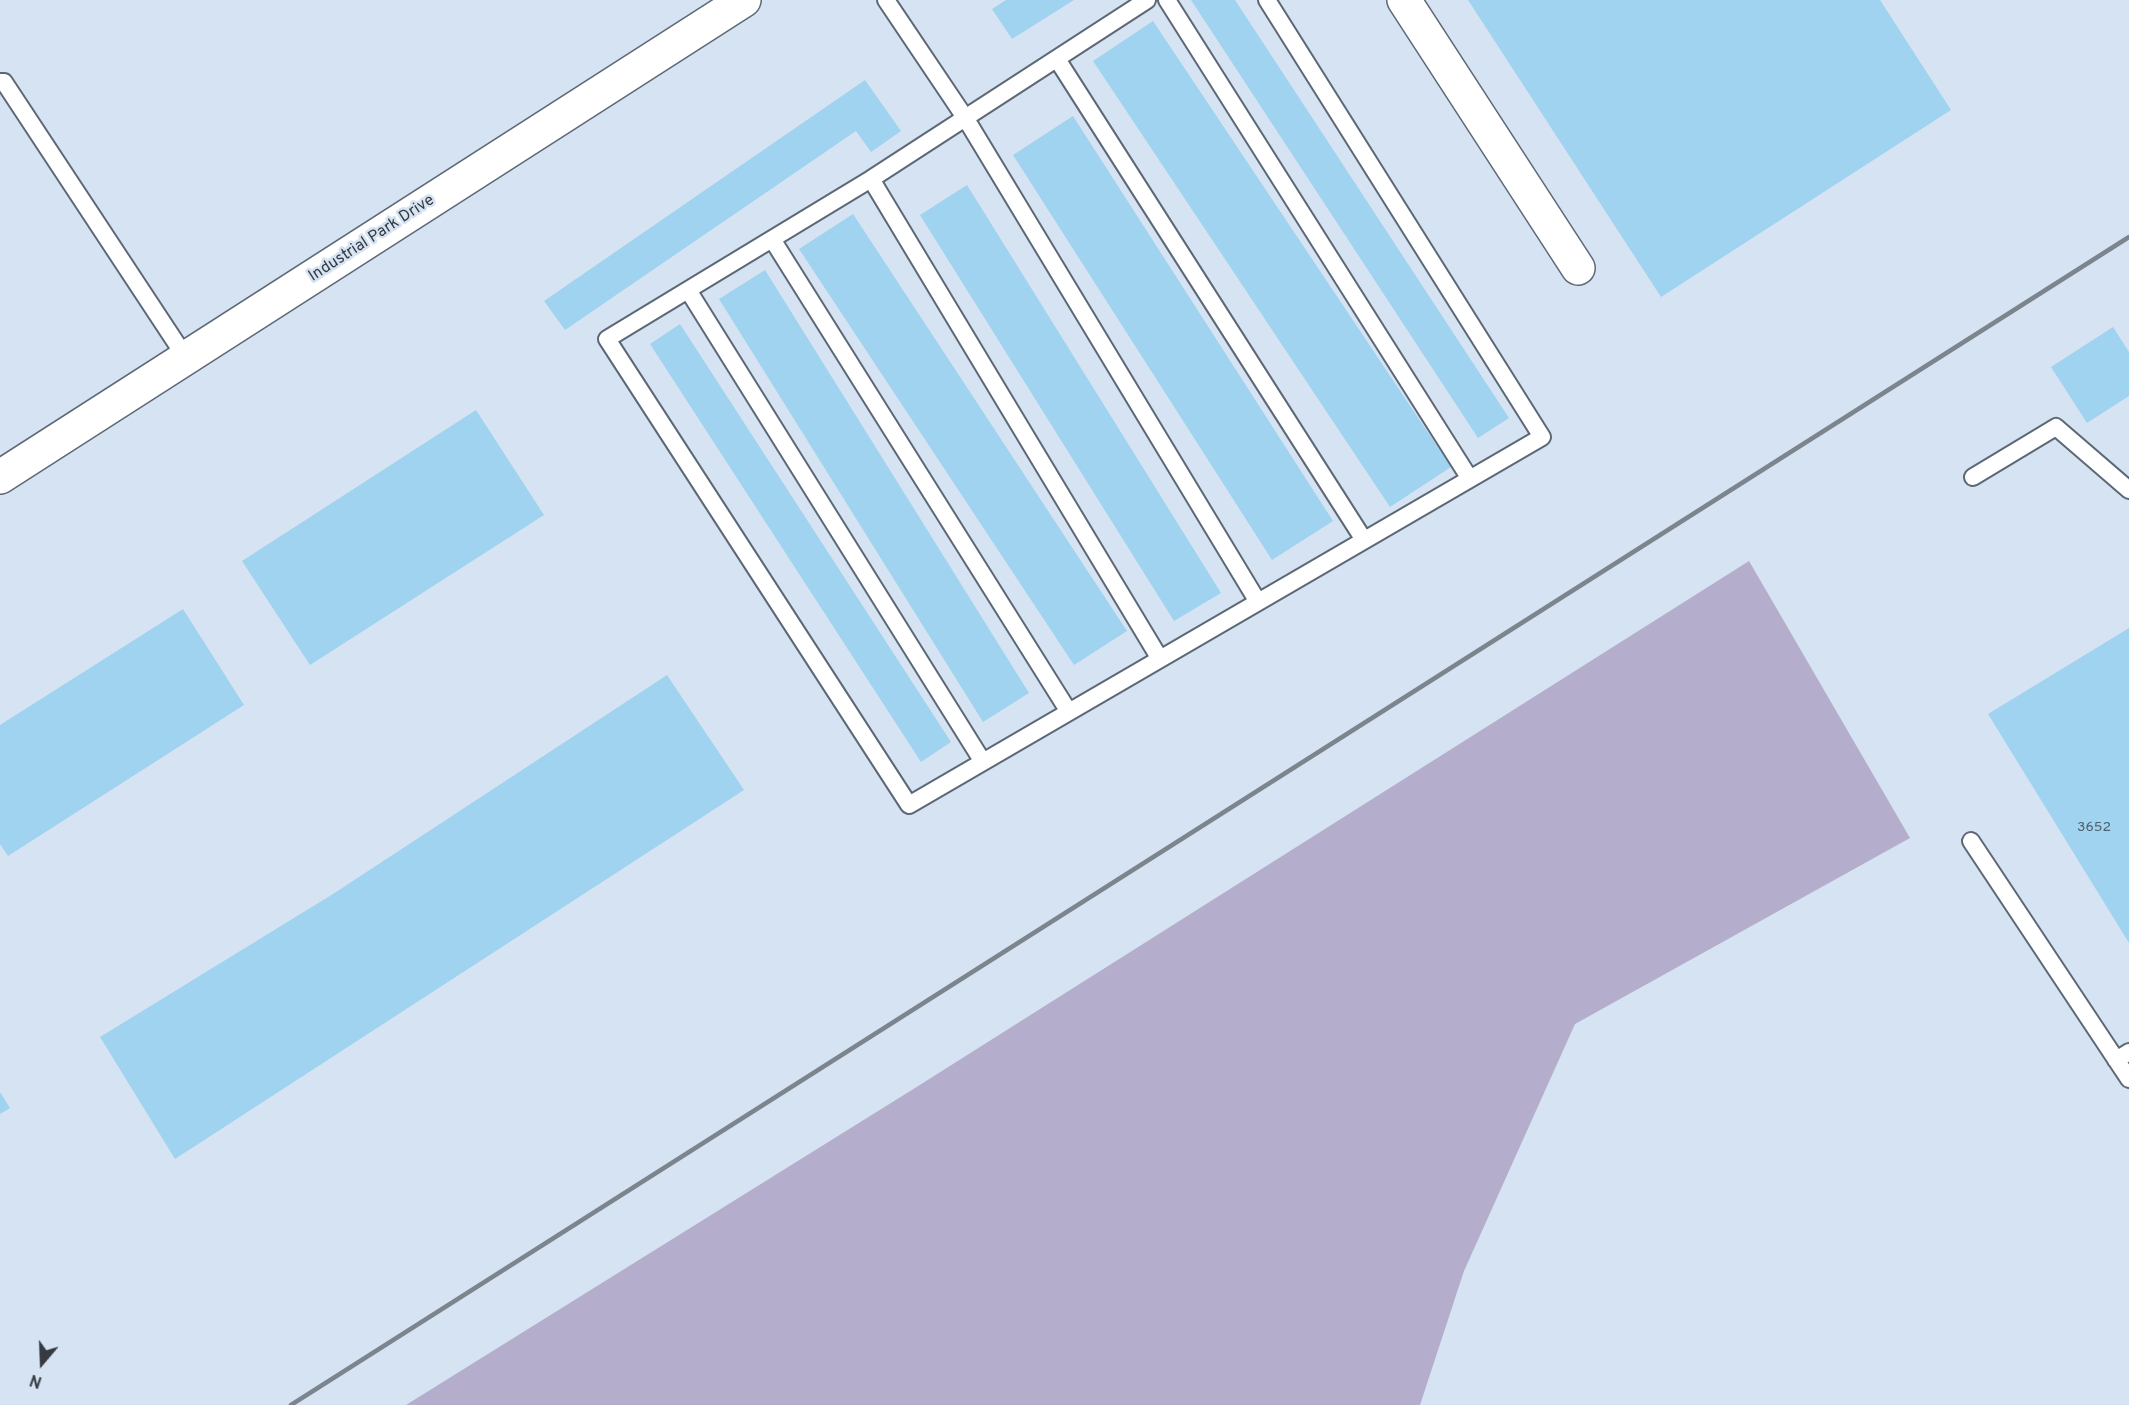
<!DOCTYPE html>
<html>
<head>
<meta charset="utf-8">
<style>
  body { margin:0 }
  #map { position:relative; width:2129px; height:1405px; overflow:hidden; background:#d6e3f2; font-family:Overpass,sans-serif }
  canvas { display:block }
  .north { position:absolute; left:12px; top:1333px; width:60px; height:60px; -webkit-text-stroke:4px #d6e3f2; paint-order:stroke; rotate:199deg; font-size:16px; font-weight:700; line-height:24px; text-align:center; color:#363b41 }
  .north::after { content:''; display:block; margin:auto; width:21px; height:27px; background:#363b41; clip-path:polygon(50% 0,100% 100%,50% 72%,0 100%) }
</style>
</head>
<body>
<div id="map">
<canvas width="2129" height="1405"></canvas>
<div class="north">N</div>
</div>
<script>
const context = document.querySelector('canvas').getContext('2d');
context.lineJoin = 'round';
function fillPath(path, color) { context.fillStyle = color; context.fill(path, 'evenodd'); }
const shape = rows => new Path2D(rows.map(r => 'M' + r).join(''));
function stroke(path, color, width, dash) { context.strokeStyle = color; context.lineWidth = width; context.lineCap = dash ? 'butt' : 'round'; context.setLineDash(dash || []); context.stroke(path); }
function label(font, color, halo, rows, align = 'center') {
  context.font = font + ' Overpass,sans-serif'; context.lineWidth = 5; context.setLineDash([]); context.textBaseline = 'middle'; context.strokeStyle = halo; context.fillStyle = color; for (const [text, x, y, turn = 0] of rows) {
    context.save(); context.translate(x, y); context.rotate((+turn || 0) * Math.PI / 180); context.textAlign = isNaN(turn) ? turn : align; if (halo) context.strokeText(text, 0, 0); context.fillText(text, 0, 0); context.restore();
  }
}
fillPath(shape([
  [1749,561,1910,838,1575,1024,1464,1271,1420,1405,406,1405,915,1088]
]), '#b4aecc');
fillPath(shape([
  [1006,0,1074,0,1012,39,992,9],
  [1191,0,1235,0,1509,418,1478,438],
  [1468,0,1880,0,1951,110,1661,297],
  [1153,21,1451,467,1390,507,1093,61],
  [865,80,901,131,871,152,856,131,565,330,544,301],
  [1073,116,1333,521,1272,560,1013,155],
  [967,185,1221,593,1174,621,920,215],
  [853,214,1127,631,1074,665,799,249],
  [765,270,1029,693,983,722,719,299],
  [680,324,951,742,921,762,650,344],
  [2113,327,2129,352,2129,396,2087,423,2051,367],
  [476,410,544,515,310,665,242,561],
  [183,609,244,705,8,856,0,844,0,725],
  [2129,628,2129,943,1988,714],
  [667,675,744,790,175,1159,100,1037,333,894],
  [0,1092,10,1108,0,1114]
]), '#a0d3ef');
const service = shape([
  [886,0,966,119,1258,602],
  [1147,0,871,179,607,339,909,805,1542,437,1267,0],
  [1167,0,1470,479],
  [1057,59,1364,540],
  [0,82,4,82,186,358],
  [871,179,1160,659],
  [772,239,1069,712],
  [688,290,983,762],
  [1973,477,2056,427,2129,490],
  [1971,841,2129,1079],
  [2116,1060,2129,1052]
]);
const minor = shape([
  [1404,0,1578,268]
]);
const tertiary = shape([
  [0,477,744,0]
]);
stroke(service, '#5d6876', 20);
stroke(minor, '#5d6876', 36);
stroke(tertiary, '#5d6876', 36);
stroke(service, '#fff', 16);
stroke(minor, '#fff', 33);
stroke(tertiary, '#fff', 33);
stroke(shape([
  [291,1405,2129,237]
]), '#7c858e', 4.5);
label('14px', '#50616c', null, [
  ["3652",2094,828]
]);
label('16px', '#363b41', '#d6e3f2', [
  ["Industrial Park Drive",372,239,-33]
]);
</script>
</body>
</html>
